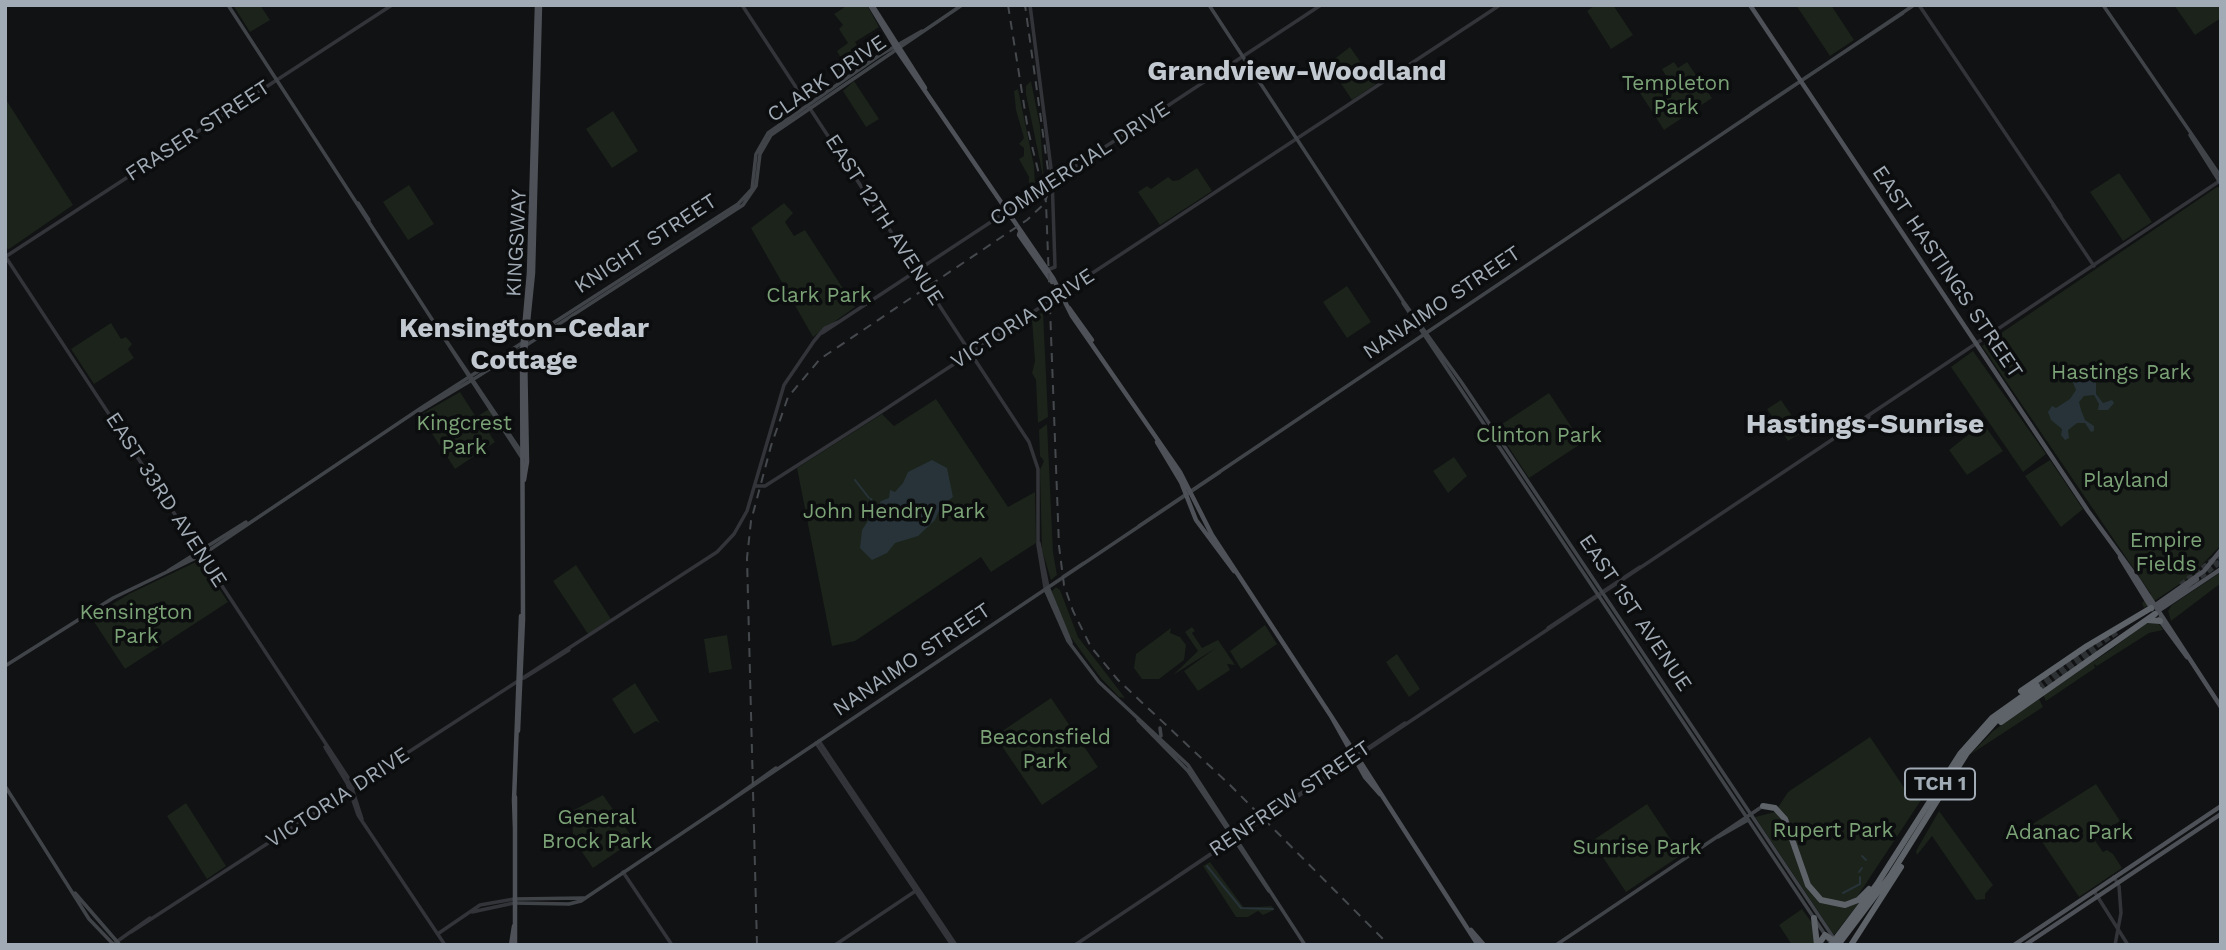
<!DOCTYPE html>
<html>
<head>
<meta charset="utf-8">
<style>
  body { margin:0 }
  #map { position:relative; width:2226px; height:950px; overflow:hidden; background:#111213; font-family:"Work Sans",sans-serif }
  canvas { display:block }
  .frame { position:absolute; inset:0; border:7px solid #a1abb5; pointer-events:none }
</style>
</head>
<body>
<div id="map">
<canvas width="2226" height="950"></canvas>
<div class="frame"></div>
</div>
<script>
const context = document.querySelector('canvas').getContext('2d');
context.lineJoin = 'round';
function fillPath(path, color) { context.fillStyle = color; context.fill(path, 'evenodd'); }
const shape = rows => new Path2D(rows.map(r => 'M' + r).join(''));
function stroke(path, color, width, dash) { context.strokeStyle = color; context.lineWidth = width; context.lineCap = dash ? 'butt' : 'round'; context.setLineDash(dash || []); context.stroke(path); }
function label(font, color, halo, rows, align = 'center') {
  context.font = font + ' "Work Sans",sans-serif'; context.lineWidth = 7; context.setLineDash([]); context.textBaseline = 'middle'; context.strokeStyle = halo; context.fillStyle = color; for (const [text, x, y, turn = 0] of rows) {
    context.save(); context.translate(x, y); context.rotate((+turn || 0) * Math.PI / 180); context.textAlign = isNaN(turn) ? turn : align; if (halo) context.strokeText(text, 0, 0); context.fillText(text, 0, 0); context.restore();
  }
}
fillPath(shape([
  [233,5,260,5,270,20,250,32],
  [848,5,867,5,879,27,855,42,861,51,857,57,863,64,837,82,828,69,842,60,837,51,848,43,839,29,843,25,834,14],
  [1595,5,1613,5,1633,35,1611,49,1587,11],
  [1796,5,1831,5,1854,40,1830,56],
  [2174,5,2221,5,2221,18,2195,35],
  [1350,47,1376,84,1352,100,1328,64],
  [1674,62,1678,68,1687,62,1712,98,1664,130,1640,93,1666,76,1662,69],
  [854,81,879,119,866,127,843,91],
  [1031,81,1040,126,1044,181,1026,94,1026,86],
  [1018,89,1034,166,1035,186,1029,190,1029,177,1019,159,1024,156,1024,148,1019,144,1024,138,1016,110,1014,91],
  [5,98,73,205,9,249,5,248],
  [613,111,638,151,612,168,586,129],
  [1197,168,1212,191,1160,225,1138,192,1147,186,1151,189,1168,177,1173,181,1179,180],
  [2119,173,2152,222,2123,241,2090,192],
  [409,185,434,224,408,240,383,202],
  [2217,187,2221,188,2221,545,2190,577,2144,608,2142,603,2151,594,1982,346],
  [784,203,793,213,785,222,794,236,805,230,855,307,813,337,751,228],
  [1347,286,1371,322,1347,338,1323,302],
  [1043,312,1048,417,1038,423,1036,380,1032,373,1035,361,1032,319],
  [111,323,121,339,126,337,132,344,128,349,134,358,94,384,71,349],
  [1973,351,2046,454,2023,472,1951,367],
  [460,392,476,417,489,409,492,415,482,422,495,442,455,469,420,415],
  [1549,393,1582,443,1529,478,1496,428],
  [936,399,1008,507,1035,492,1036,543,991,572,981,557,855,641,832,646,797,468,882,414,894,426],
  [1781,400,1803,432,1788,441,1767,409],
  [1983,423,2003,451,1967,475,1949,450],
  [1047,424,1053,552,1057,575,1051,580,1042,550,1040,470,1044,461,1040,456,1039,430],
  [1454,457,1467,476,1448,493,1433,471],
  [2050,460,2083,509,2061,527,2025,476],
  [200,560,228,602,125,669,91,617,129,594],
  [576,565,611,619,588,634,553,581],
  [2221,572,2221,583,2171,621,2168,611,2172,605],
  [1056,587,1060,590,1078,637,1125,698,1119,697,1100,677,1070,636,1054,600,1052,591],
  [2149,621,2159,624,2163,630,2149,633,2097,666,2094,664,2095,668,2046,701,2043,695,2109,651],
  [1265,625,1277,644,1241,669,1230,651],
  [1192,627,1195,631,1192,633,1202,648,1218,640,1235,665,1227,664,1230,670,1198,691,1184,671,1216,648,1173,675,1198,651,1185,632],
  [1171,628,1170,633,1180,637,1186,645,1184,660,1159,679,1142,679,1134,668,1136,654],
  [727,635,732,669,709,673,704,639],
  [1397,654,1420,689,1409,697,1386,662],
  [635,683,660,723,656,721,634,734,612,699],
  [1051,698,1098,767,1042,805,995,736],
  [2039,699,2043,707,1971,754,1993,731],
  [1870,737,1907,792,1912,792,1937,776,1857,897,1863,898,1834,935,1755,817,1775,812,1788,792],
  [2096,784,2120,821,2094,839,2103,852,2107,850,2113,854,2122,868,2079,897,2031,825],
  [603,795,634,840,593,868,573,839,572,811],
  [186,803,226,866,207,879,167,816],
  [1647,804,1681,855,1626,892,1592,841],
  [1939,811,1993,885,1985,894,1985,899,1976,900,1932,836,1917,855,1916,851],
  [1210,862,1244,908,1272,906,1274,910,1263,915,1258,911,1248,917,1236,917,1203,866],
  [1802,909,1812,923,1815,945,1792,945,1779,925]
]), '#1b231b');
fillPath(shape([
  [2085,375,2096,380,2096,394,2103,403,2112,400,2114,403,2108,410,2098,410,2099,404,2094,395,2084,396,2079,402,2081,410,2085,420,2094,426,2094,431,2091,432,2085,423,2077,423,2068,430,2069,438,2065,440,2061,435,2062,429,2051,420,2048,412,2052,406,2056,408,2070,399,2076,390,2072,380],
  [932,460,947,468,953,497,941,506,935,520,918,536,895,543,887,553,872,560,860,548,862,530,881,501,889,498,890,490,895,492,903,483,908,472]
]), '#273338');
stroke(shape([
  [855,480,869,498],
  [871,499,873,503],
  [1862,856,1866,860],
  [1207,866,1241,908,1273,909],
  [1859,872,1862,868],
  [1843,893,1860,884,1860,877]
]), '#273338', 2);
stroke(shape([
  [2193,582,2221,561],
  [2181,585,2221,554],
  [2037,686,2118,631],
  [2040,690,2099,650]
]), '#2e3133', 6, [6, 3]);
stroke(shape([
  [742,5,1029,442,1038,469,1038,545,1045,588],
  [1030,5,1052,176,1055,267,1047,270],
  [1919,5,2061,216],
  [2053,205,2094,266],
  [5,256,349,779,362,819],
  [5,257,392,5],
  [822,333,1321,5],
  [1847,432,1869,417],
  [755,486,765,486,881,412,1500,5],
  [1039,543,1048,587],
  [1548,628,1640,567],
  [524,678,569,650],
  [819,741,956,945],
  [816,743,952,945],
  [325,747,347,783,358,815,445,945],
  [623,872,672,945],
  [2114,877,2119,886,2121,913,2115,945],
  [1175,878,1405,723],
  [2094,891,2128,945],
  [472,912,514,903],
  [131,932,717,552,734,534,747,511,784,385,814,341,825,328,838,322],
  [439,933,480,905,514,899],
  [112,945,150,918],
  [835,945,917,890],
  [1075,945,2221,180]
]), '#323439', 3.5);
stroke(shape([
  [228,5,522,458],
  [1209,5,1403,301,1462,383,1835,940],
  [2103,5,2221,177],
  [1751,114,1903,13],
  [2190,135,2221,184],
  [358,203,369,220],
  [1403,303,1832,945],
  [443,336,522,453],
  [420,411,477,377,743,205,756,186,760,154,771,135,962,5],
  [1139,526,1914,5],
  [168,571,246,522],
  [1063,577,1084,563],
  [1048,587,1071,643],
  [1045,589,1068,641,1099,682,1188,765,1305,945],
  [5,666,113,598,202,555,421,408,738,204,752,189,756,154,768,133,880,55,922,31],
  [1138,720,1188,771,1269,891],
  [1160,728,1161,736],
  [5,786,89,919,114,945],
  [720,808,776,768],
  [1718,837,1748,820],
  [75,893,120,945],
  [514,899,584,898],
  [514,903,569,904,581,901,1220,472],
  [1556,945,1763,806]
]), '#404449', 3.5);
stroke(shape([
  [870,5,899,53,1053,278,1072,316,1180,472,1212,535,1331,716,1365,777,1380,794],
  [872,5,925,88],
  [1750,5,2088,511,2137,578,2221,707],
  [1020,232,1019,235,1052,282],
  [1069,308,1092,340],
  [1157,442,1181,482,1196,520,1234,571],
  [524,480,527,462,525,351,533,273,540,5],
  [2120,557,2152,609],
  [2154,606,2204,571,2221,550],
  [2159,607,2197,579],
  [2158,611,2221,569],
  [2159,619,2187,657],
  [1331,716,1478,945],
  [518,731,523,620,522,352,529,273,537,5],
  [515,829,514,800,521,616],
  [515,849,515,945],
  [515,872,515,797],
  [1471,930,1484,945],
  [511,945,514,926],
  [2014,945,2221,806],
  [2025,945,2221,814]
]), '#4e5258', 4.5);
stroke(shape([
  [2148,620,2160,621],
  [2021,691,2087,646,2151,608],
  [2001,722,2155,614],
  [1763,806,1775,808,1785,819,1808,885,1821,900,1845,905,1858,900,1869,889],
  [1814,918,1817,945],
  [1818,945,1825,935,1836,942],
  [1831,945,1877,884,1960,754,1992,718,2037,686],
  [1838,945,1890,876,1967,753,1996,721,2040,690],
  [1851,945,1901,867]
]), '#5e636a', 6);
stroke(shape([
  [1008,5,1028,130,1046,202,1059,546,1064,585,1073,611,1091,647,1118,680,1230,785,1389,945],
  [757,945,747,558,751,521,771,446,788,397,820,359,1027,220,1045,203,1050,184,1025,5]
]), '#45494e', 2, [9, 7]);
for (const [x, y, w] of [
  [1940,784,70]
]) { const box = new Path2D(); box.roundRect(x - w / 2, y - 15.5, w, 31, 5); context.fillStyle = '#0c0d0e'; context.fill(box); stroke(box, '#a1abb5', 2); }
label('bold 19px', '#a1abb5', null, [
  ["TCH 1",1940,784]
]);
label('21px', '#a1abb5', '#0c0d0e', [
  ["CLARK DRIVE",827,79,-34],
  ["FRASER STREET",198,131,-33],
  ["COMMERCIAL DRIVE",1080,164,-33],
  ["EAST 12TH AVENUE",884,220,57],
  ["KINGSWAY",517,243,-87],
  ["KNIGHT STREET",646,244,-33],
  ["EAST HASTINGS STREET",1947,272,56],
  ["NANAIMO STREET",1442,303,-34],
  ["VICTORIA DRIVE",1023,319,-33],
  ["EAST 33RD AVENUE",166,500,57],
  ["EAST 1ST AVENUE",1635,613,56],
  ["NANAIMO STREET",912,660,-34],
  ["VICTORIA DRIVE",338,798,-33],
  ["RENFREW STREET",1290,799,-34]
]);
label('21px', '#7ba276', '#0c0d0e', [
  ["Templeton",1676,84],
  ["Park",1676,108],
  ["Clark Park",819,296],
  ["Hastings Park",2121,373],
  ["Kingcrest",464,424],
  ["Park",464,448],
  ["Clinton Park",1539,436],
  ["Playland",2126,481],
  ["John Hendry Park",894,512],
  ["Empire",2166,541],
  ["Fields",2166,565],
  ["Kensington",136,613],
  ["Park",136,637],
  ["Beaconsfield",1045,738],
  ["Park",1045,762],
  ["General",597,818],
  ["Brock Park",597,842],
  ["Rupert Park",1833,831],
  ["Adanac Park",2069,833],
  ["Sunrise Park",1637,848]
]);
label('bold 28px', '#c3c9d1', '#0c0d0e', [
  ["Grandview-Woodland",1297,72],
  ["Kensington-Cedar",524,329],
  ["Cottage",524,361],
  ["Hastings-Sunrise",1865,425]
]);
</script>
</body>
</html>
